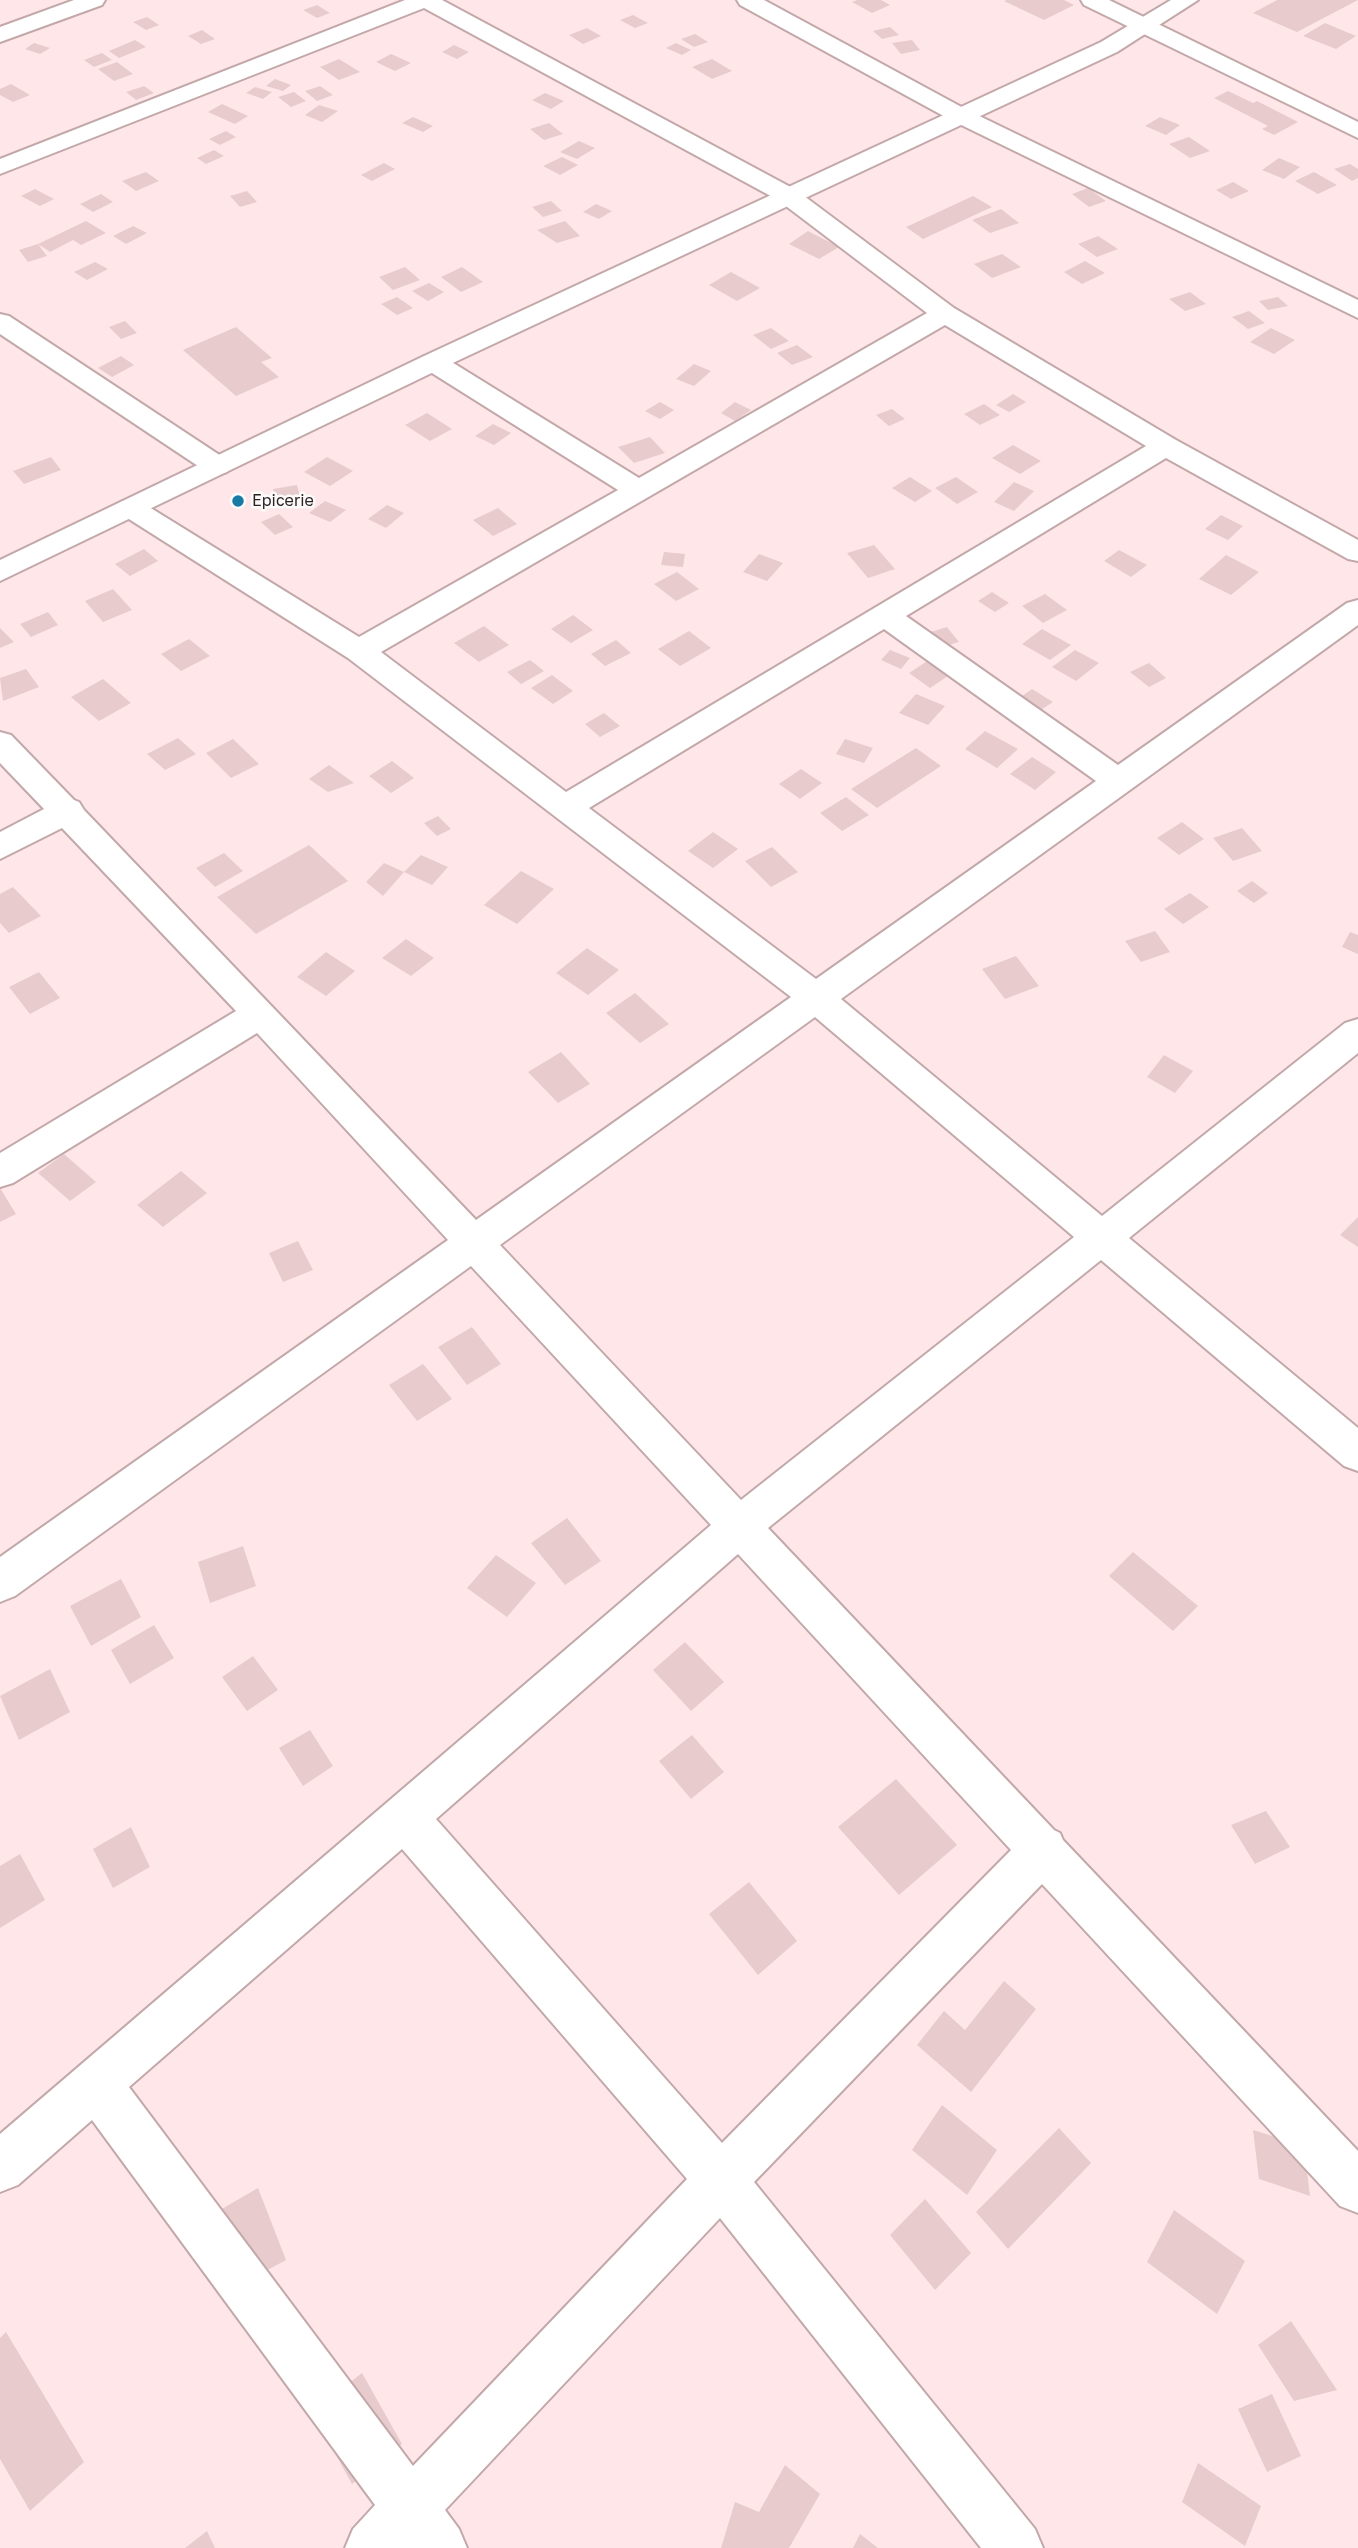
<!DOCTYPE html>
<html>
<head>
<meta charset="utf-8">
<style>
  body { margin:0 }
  canvas { display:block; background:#ffe7e9 }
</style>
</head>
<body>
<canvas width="1358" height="2548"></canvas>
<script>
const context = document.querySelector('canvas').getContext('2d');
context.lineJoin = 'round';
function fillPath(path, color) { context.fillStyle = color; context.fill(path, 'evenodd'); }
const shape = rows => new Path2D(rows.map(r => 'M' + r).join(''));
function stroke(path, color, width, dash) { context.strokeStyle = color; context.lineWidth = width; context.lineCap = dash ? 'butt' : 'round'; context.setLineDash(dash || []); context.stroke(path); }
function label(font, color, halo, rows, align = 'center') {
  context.font = font + ' "Golos Text",sans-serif'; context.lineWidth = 5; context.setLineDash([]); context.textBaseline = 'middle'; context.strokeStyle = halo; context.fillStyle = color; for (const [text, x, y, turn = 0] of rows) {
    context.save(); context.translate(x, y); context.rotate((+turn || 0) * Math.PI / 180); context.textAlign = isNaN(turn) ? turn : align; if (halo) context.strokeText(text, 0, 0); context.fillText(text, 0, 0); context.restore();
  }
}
fillPath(shape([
  [857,0,881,0,890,5,872,13,852,2],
  [1007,0,1064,0,1074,5,1044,20,1004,1],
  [1277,0,1358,0,1297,32,1253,13],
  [317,5,330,13,317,18,303,10],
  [633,15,648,23,635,28,620,20],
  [147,17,159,25,146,30,133,22],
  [1325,23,1356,36,1336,49,1303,36],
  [890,27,899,35,882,39,873,31],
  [587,28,601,36,583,44,569,35],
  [202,30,215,39,201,44,188,36],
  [695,34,708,42,694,47,681,39],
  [135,40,146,47,119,58,109,51],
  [912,40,920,50,901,54,892,43],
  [34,43,50,48,40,54,25,49],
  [676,43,691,50,682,55,666,48],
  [454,45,469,52,457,59,442,52],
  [102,53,112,60,94,67,84,60],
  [391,54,411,63,395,71,376,62],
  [339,59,360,72,339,80,320,67],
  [712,59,732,71,712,79,692,67],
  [117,62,133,74,114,81,98,69],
  [275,79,291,85,283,91,266,86],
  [11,84,30,95,13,102,0,95,0,89],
  [144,86,154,93,136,100,126,92],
  [320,86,333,95,317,101,305,91],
  [255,87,272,92,263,99,246,93],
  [1228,91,1253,103,1257,101,1298,122,1274,135,1262,129,1268,126,1214,98],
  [294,92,306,101,291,107,278,97],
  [545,93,564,101,551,109,532,100],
  [222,104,248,116,235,124,208,112],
  [319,105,338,111,322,122,305,115],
  [413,117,433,126,423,132,402,123],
  [1160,117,1180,125,1166,135,1145,126],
  [549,123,563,134,544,140,530,129],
  [226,131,236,137,220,145,209,139],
  [1189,137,1210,151,1190,158,1169,144],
  [579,141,595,148,577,159,560,152],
  [214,150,224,156,206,164,197,158],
  [562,157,578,165,560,175,543,166],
  [1279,158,1300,167,1284,179,1262,170],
  [384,163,395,169,372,181,361,175],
  [1350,164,1358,169,1358,178,1352,181,1334,169],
  [146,172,159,181,136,191,122,181],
  [1314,172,1337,185,1318,194,1295,181],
  [1233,182,1249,191,1231,199,1216,190],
  [1088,188,1106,201,1089,207,1072,194],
  [35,189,54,199,40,206,21,196],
  [247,191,257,202,240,207,230,196],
  [101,194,113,202,93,212,80,204],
  [973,196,992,207,923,239,906,227],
  [551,201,562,211,543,217,532,207],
  [596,204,612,211,599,219,583,212],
  [1001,209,1019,223,990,233,972,220],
  [86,221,106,233,81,245,73,240,50,252,38,244],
  [565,221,580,236,557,243,537,230],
  [133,226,147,233,126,244,113,236],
  [808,231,839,247,819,259,789,244],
  [1098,236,1118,249,1097,257,1078,244],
  [38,244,47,256,28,262,19,250],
  [1002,254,1021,267,992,278,974,264],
  [1085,261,1105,273,1082,284,1064,272],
  [95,262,108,269,87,280,74,272],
  [405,267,420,280,393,290,379,277],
  [462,267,483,282,461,292,441,277],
  [731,272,760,288,737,301,709,285],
  [429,283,444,292,428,301,412,291],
  [1190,292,1206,304,1185,311,1169,299],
  [397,297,413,308,397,315,381,304],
  [1278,297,1288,306,1268,310,1259,301],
  [1249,311,1265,323,1248,329,1232,317],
  [125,321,137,333,121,339,109,327],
  [236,327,272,358,261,362,279,377,236,396,183,350],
  [771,328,789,341,771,349,753,335],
  [1271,328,1295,340,1274,354,1250,342],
  [797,345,813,357,792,365,777,353],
  [121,356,134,365,112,377,98,368],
  [694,364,711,371,694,386,676,379],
  [1013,394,1026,402,1009,412,996,405],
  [660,402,674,410,660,419,645,411],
  [735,402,751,410,735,421,721,413],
  [984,404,1000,415,980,425,964,414],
  [892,409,905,419,889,426,876,415],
  [427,413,452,429,430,441,405,425],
  [493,424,511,433,494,445,475,436],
  [650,437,665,453,634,463,618,447],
  [1013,445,1041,461,1020,474,992,458],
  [51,457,61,470,24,484,13,471],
  [327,457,353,471,330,486,304,472],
  [910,477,932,491,915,502,892,488],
  [956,477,978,492,957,504,935,488],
  [1014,482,1034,491,1014,511,994,502],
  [297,485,301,500,277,504,273,489],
  [325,501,346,510,330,522,309,513],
  [387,505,404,513,386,528,368,519],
  [498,508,517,524,493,536,473,520],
  [279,514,293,527,275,535,261,522],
  [1221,515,1243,526,1228,540,1205,529],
  [874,545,895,569,868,578,847,553],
  [144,549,158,561,130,576,115,564],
  [1119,550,1147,565,1131,577,1104,561],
  [664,552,685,554,683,567,661,565],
  [759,554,783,563,767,581,743,572],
  [1226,555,1259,572,1231,595,1199,579],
  [677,572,699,589,676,601,654,584],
  [113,589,132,610,103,622,85,601],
  [992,592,1009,603,995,612,978,601],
  [1045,594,1067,610,1043,623,1022,606],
  [48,612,58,625,31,637,20,624],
  [573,615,593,630,571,643,551,629],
  [484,626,509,645,479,662,454,643],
  [947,627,959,642,935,649,924,634],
  [0,628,14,642,0,648],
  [1042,629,1071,645,1050,660,1022,644],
  [689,631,711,648,680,666,658,649],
  [189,639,210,656,181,671,161,654],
  [616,640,631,653,605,666,591,654],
  [890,650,910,658,901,669,881,660],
  [1075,650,1099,663,1076,681,1052,667],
  [932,658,954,672,930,688,909,673],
  [530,660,544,671,521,684,507,672],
  [1149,663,1166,678,1149,687,1130,672],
  [26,669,39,687,3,701,0,678],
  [552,675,573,691,553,704,531,688],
  [103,679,131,703,99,721,71,697],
  [1032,689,1053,702,1035,714,1015,701],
  [916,694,945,706,928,725,899,713],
  [604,713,620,726,600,737,585,724],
  [985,731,1018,749,997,768,965,749],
  [178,738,196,754,165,770,147,754],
  [233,739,259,764,231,778,206,753],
  [845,739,873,748,864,763,836,754],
  [916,748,941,766,877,808,851,789],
  [1032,757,1056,772,1035,790,1010,774],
  [392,761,414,778,391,793,369,776],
  [329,765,354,783,328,792,309,779],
  [801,769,822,783,800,799,779,784],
  [846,797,869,815,842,831,820,813],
  [438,816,451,829,437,836,424,823],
  [1182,822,1204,839,1179,855,1157,838],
  [1242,828,1262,851,1233,861,1213,838],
  [713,832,738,849,713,868,688,851],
  [309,845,348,881,256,934,217,897],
  [772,847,798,872,771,887,745,861],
  [224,853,243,871,215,887,196,868],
  [421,855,448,867,432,885,404,872,383,896,366,882,384,863,404,872],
  [521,871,554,889,517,924,484,905],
  [1252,881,1268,893,1254,903,1237,891],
  [13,887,41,916,9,933,0,923,0,894],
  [1190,893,1209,907,1183,924,1164,909],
  [1155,931,1170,952,1141,962,1125,941],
  [1350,932,1358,935,1358,954,1342,947],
  [406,939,434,958,411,976,382,958],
  [587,948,619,970,588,995,556,973],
  [326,952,355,971,326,996,297,977],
  [1016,956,1039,986,1005,999,982,969],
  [39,972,60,998,30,1014,9,987],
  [635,993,669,1024,640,1043,606,1013],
  [561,1052,590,1084,558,1103,528,1072],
  [1164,1055,1193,1071,1175,1093,1147,1077],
  [64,1154,96,1182,70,1201,38,1173],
  [181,1171,207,1193,163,1227,137,1205],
  [0,1188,16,1214,0,1222],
  [1358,1217,1358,1247,1340,1235],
  [298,1241,313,1270,283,1282,269,1253],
  [472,1327,501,1364,467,1385,438,1347],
  [423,1364,452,1399,417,1421,389,1385],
  [567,1518,601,1561,565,1585,531,1543],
  [243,1546,256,1586,210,1603,198,1562],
  [1133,1552,1198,1606,1173,1631,1109,1576],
  [496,1555,536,1583,507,1617,467,1588],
  [121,1579,141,1617,91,1646,70,1606],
  [154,1625,174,1658,130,1684,111,1650],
  [685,1642,724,1682,691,1711,653,1670],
  [253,1656,278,1690,247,1711,222,1677],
  [50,1669,70,1712,19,1740,0,1696],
  [310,1730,333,1766,303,1786,279,1748],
  [692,1735,724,1772,691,1799,659,1761],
  [896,1779,957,1845,899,1895,838,1827],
  [1266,1811,1290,1847,1255,1864,1231,1825],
  [131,1827,150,1867,113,1888,93,1849],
  [20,1854,45,1900,0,1928,0,1866],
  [749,1882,797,1941,758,1975,709,1914],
  [1004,1981,1036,2009,971,2092,917,2045,944,2011,965,2030],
  [942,2105,997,2150,967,2195,912,2150],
  [1059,2128,1091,2163,1008,2249,976,2212],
  [1253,2130,1304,2146,1310,2196,1259,2179],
  [258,2188,286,2260,234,2288,208,2217],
  [925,2199,971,2253,935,2290,890,2235],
  [1174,2210,1245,2261,1217,2314,1147,2262],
  [1291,2321,1337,2390,1294,2401,1258,2345],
  [6,2332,84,2462,30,2511,0,2459,0,2338],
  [362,2373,402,2444,352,2484,312,2412],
  [1272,2394,1301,2456,1267,2472,1238,2409],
  [1198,2463,1261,2506,1245,2546,1182,2502],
  [785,2465,820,2494,789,2548,721,2548,735,2502,759,2512],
  [207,2531,215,2548,185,2548],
  [860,2534,878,2548,853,2548]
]), '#e7cbcd');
const minor = shape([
  [74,0,105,0,102,5,0,42,0,27,74,0],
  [405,0,442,0,796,190,954,308,1176,440,1358,540,1358,561,1348,559,1166,458,906,616,1118,765,1347,603,1358,600,1358,625,841,999,1102,1216,1345,1023,1358,1019,1358,1053,1129,1238,1358,1428,1358,1471,1344,1466,1101,1260,768,1528,1054,1830,1060,1833,1063,1840,1358,2151,1358,2213,1340,2206,1042,1884,754,2182,1035,2529,1043,2548,981,2548,720,2218,445,2510,459,2529,467,2548,345,2548,353,2529,375,2505,92,2120,18,2185,0,2192,0,2134,711,1525,471,1266,15,1596,0,1602,0,1557,448,1240,257,1033,13,1183,0,1187,0,1153,236,1011,62,828,0,859,0,832,44,809,0,763,0,732,11,735,74,800,79,802,84,810,476,1220,791,997,348,658,121,514,117,508,121,502,131,499,141,502,359,637,618,490,424,368,420,362,424,356,442,356,639,478,927,313,778,200,424,8,0,174,0,159,405,0],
  [945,325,1146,446,566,792,381,652,945,325],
  [884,629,1096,781,816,979,589,808,884,629],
  [815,1017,1074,1237,741,1500,500,1245,815,1017],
  [738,1554,1011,1850,722,2143,436,1819,738,1554],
  [402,1849,687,2179,413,2466,129,2087,402,1849],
  [737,0,764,0,967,110,1358,300,1358,318,951,120,740,5,737,0],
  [1081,0,1109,0,1358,122,1358,138,1084,5,1081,0],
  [0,314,9,316,227,460,231,466,227,472,217,475,207,472,0,334,0,314]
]);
const primary = shape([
  [1171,0,1198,0,1117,52,442,368,0,581,0,560,424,356,1101,42,1171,0]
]);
stroke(minor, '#c3a8aa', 4);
stroke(primary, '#c3a8aa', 4);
fillPath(minor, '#fff');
fillPath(primary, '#fff');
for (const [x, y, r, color] of [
  [238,501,7,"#187ba6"]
]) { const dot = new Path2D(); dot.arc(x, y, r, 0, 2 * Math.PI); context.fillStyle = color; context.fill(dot); stroke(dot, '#fbfbfb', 2.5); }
label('16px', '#2d2223', '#fbfbfb', [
  ["Epicerie",252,501]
], 'left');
</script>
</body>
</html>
